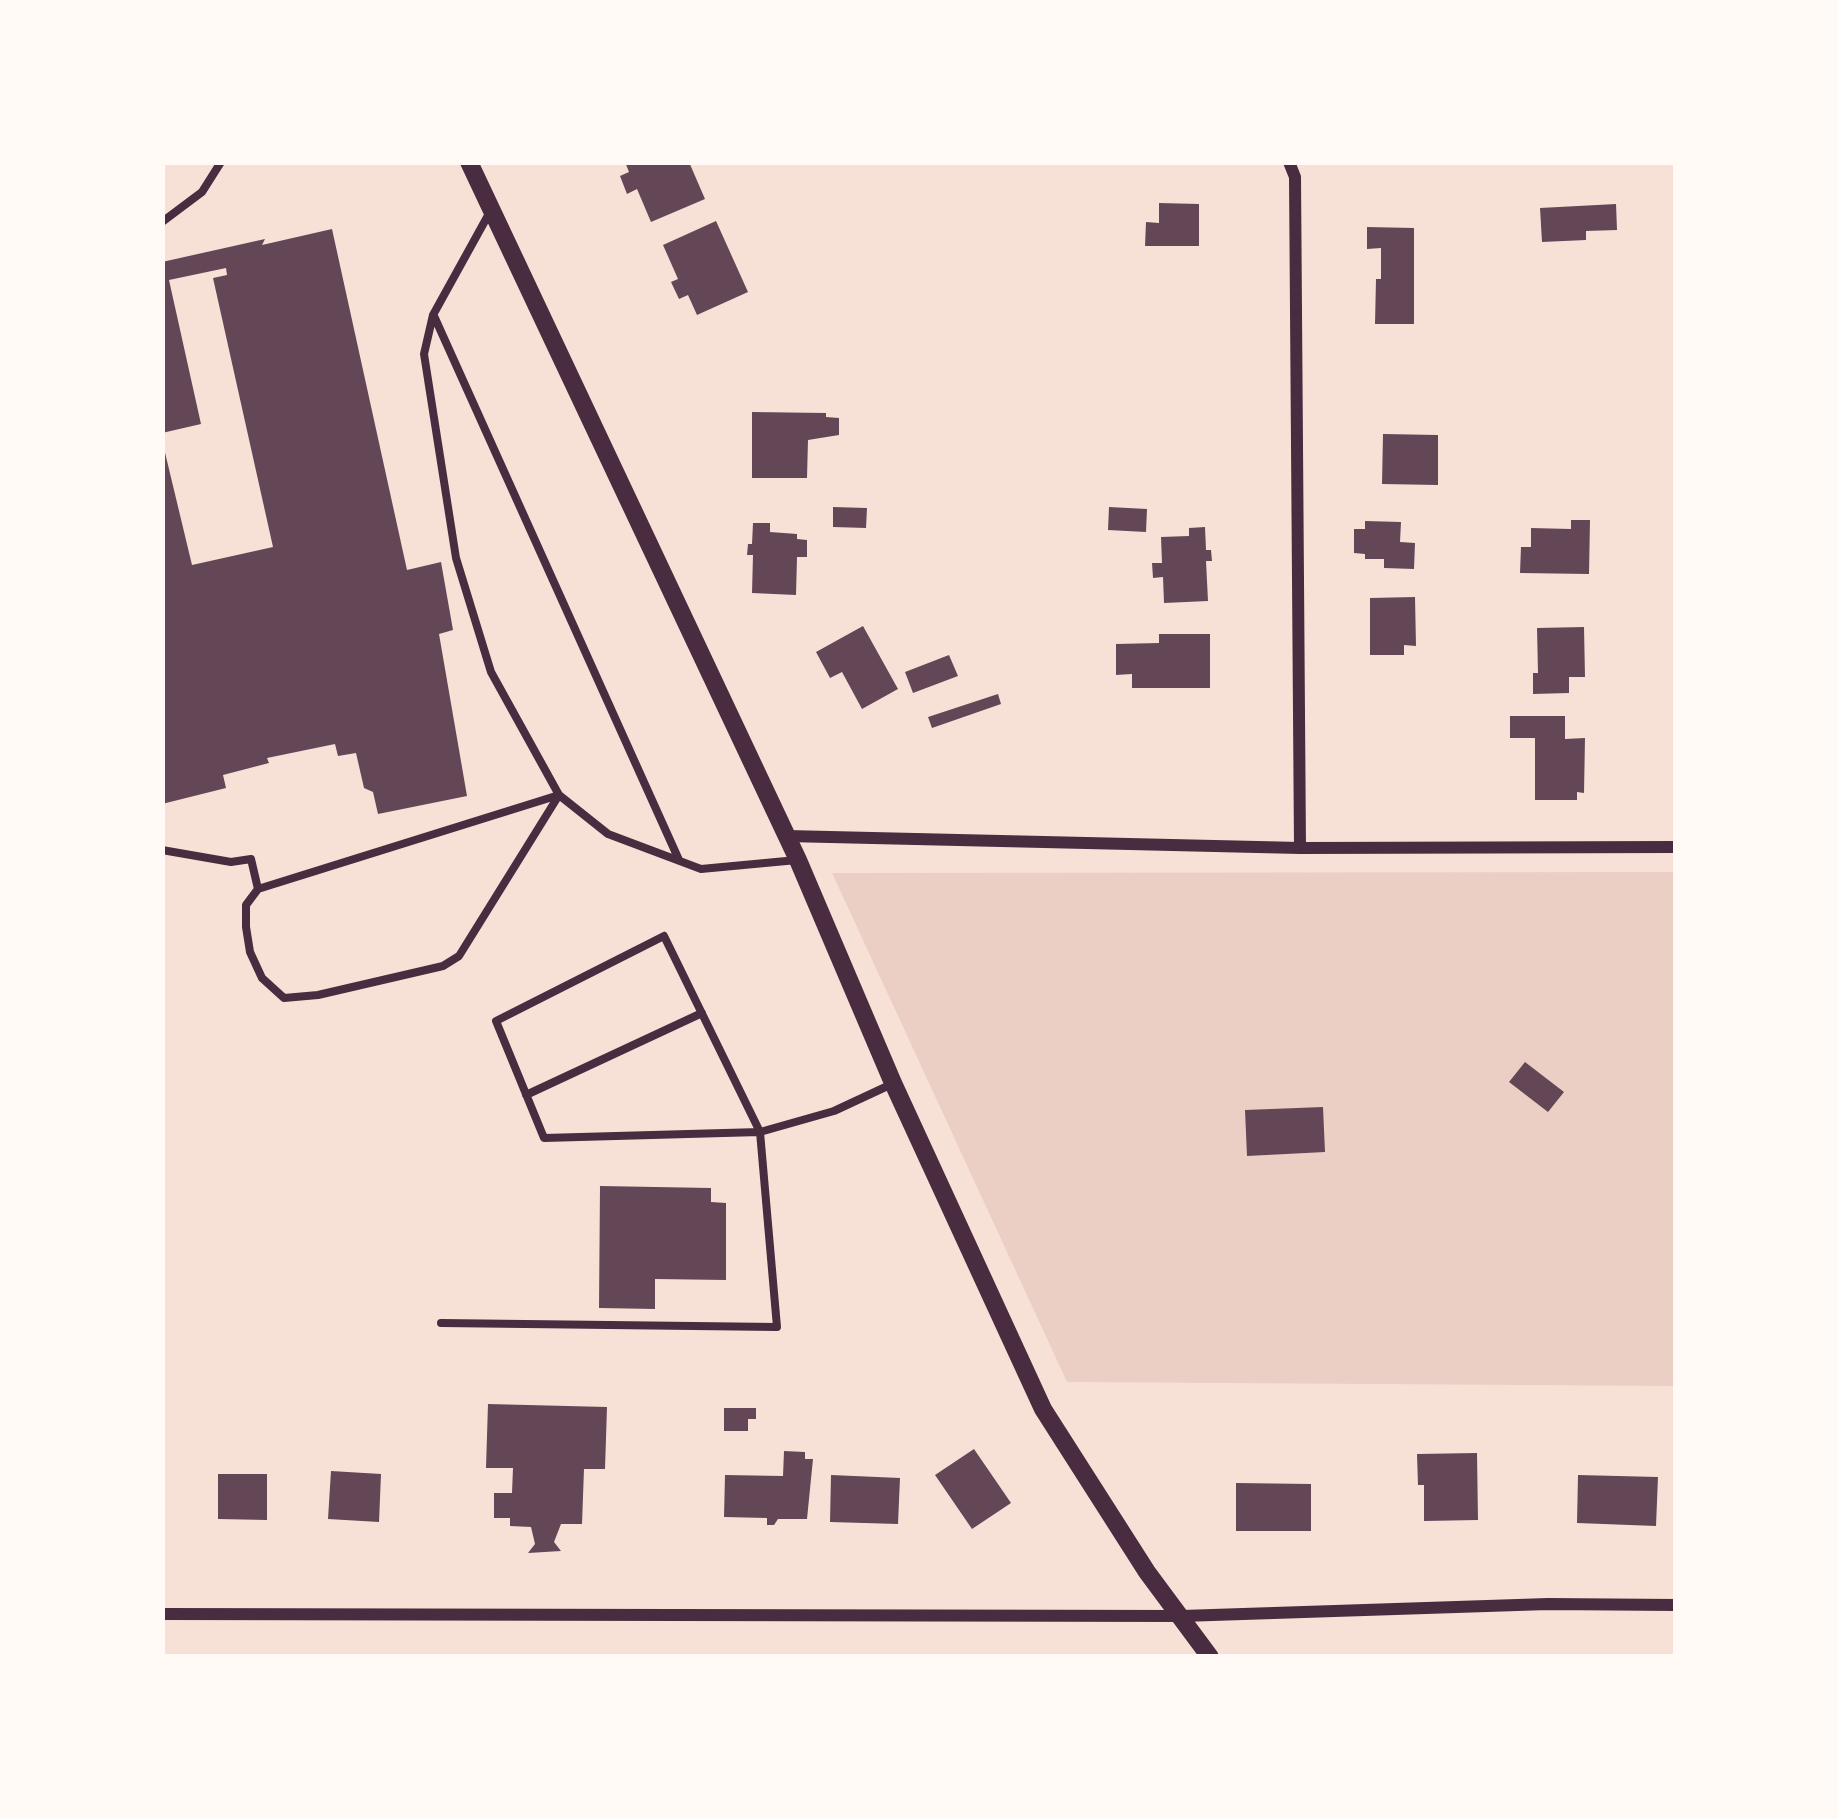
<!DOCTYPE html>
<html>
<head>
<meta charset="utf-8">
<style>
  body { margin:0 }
  #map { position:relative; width:1838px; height:1819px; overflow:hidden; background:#f7e1d7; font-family:Lora,serif }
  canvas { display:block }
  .frame { position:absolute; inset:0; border:165px solid #fffaf5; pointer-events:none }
</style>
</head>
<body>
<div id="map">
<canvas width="1838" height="1819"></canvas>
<div class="frame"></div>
</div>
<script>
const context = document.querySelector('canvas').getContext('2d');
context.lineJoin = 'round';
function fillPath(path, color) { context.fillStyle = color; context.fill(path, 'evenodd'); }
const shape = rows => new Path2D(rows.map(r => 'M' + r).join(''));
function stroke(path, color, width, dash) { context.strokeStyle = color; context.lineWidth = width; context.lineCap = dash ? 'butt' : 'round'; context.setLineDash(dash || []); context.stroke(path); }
fillPath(shape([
  [1676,872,1676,1386,1067,1382,832,873]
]), '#ebcfc5');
fillPath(shape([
  [625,162,689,162,705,199,651,222,637,189,627,194,620,176,629,172],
  [1159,203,1199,204,1199,246,1145,246,1146,222,1159,223],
  [1616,204,1617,230,1586,231,1586,240,1542,242,1540,208],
  [716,221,748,292,697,315,688,295,679,299,671,282,678,279,663,245],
  [1367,227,1414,228,1414,324,1375,324,1376,279,1381,279,1381,248,1367,249],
  [332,229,407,570,441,562,453,630,439,634,467,796,378,814,373,792,364,788,356,753,338,756,335,744,267,758,269,763,223,775,226,788,162,804,162,440,192,565,273,547,213,278,227,275,226,268,169,280,201,424,162,433,162,262,265,239,262,245],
  [752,412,826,413,826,417,839,418,839,435,808,440,807,478,752,478],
  [1383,434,1438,435,1438,485,1382,484],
  [833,507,867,508,866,528,833,527],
  [1109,507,1147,509,1146,532,1108,530],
  [1571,520,1590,520,1589,574,1520,573,1521,547,1531,547,1531,528,1571,529],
  [1365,521,1401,522,1400,542,1415,543,1414,569,1384,568,1384,559,1365,559,1365,554,1354,553,1354,529,1365,529],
  [753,523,770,523,770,532,797,534,797,539,807,540,807,557,797,557,796,595,752,593,753,555,747,555,748,544,752,544],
  [1205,527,1206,550,1211,550,1212,561,1206,561,1208,601,1164,603,1163,577,1153,578,1152,563,1162,563,1161,537,1189,536,1189,528],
  [1415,597,1416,646,1404,645,1404,655,1370,655,1370,598],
  [863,626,898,689,862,709,842,672,830,678,816,652],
  [1584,627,1585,677,1569,677,1569,693,1533,694,1533,673,1538,673,1537,628],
  [1159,634,1210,634,1210,688,1132,688,1132,674,1116,675,1116,644,1159,643],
  [949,655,958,676,913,693,905,672],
  [998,694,1001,704,932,728,928,717],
  [1510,716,1565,716,1565,739,1585,738,1584,793,1577,792,1577,800,1535,800,1535,738,1510,738],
  [1525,1062,1564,1092,1548,1112,1509,1082],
  [1323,1107,1325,1152,1247,1156,1245,1110],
  [600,1186,711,1188,711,1202,726,1203,726,1280,655,1279,655,1309,599,1308],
  [488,1404,607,1407,605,1469,584,1469,582,1524,561,1524,554,1542,561,1551,528,1553,535,1544,531,1527,510,1526,510,1518,494,1518,494,1493,512,1493,513,1468,486,1468],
  [724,1408,756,1408,756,1419,748,1419,748,1431,724,1431],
  [974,1449,1011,1503,972,1529,935,1475],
  [784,1451,805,1452,805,1459,813,1459,807,1519,778,1519,774,1525,767,1525,767,1518,724,1517,725,1475,783,1476],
  [1477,1453,1478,1520,1424,1521,1424,1485,1418,1485,1417,1454],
  [331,1471,381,1474,379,1522,328,1519],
  [218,1474,267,1474,267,1520,218,1519],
  [831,1475,900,1478,898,1524,830,1522],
  [1578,1475,1658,1477,1656,1526,1577,1523],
  [1236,1483,1311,1484,1311,1531,1236,1531]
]), '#644757');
stroke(shape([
  [491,210,433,315,424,354,456,558,491,672,559,795,608,834,701,869,797,860],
  [162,222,202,192,221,162],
  [434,316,679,860],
  [559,795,459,956,443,966,318,995,284,998,262,978,250,952,246,927,246,905,258,889,559,795],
  [162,850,231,862,251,859,258,889],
  [664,936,760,1132,544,1138,496,1021,664,936],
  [526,1095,702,1013],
  [441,1323,777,1327,760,1132,834,1111,892,1084]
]), '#4a2c40', 8);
stroke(shape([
  [1289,162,1295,177,1300,848],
  [787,836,1300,848,1676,847],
  [162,1614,1182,1616,1548,1604,1676,1605]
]), '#4a2c40', 12);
stroke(shape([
  [469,162,798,860,893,1083,1043,1409,1147,1572,1210,1657]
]), '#4a2c40', 18);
</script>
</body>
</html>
